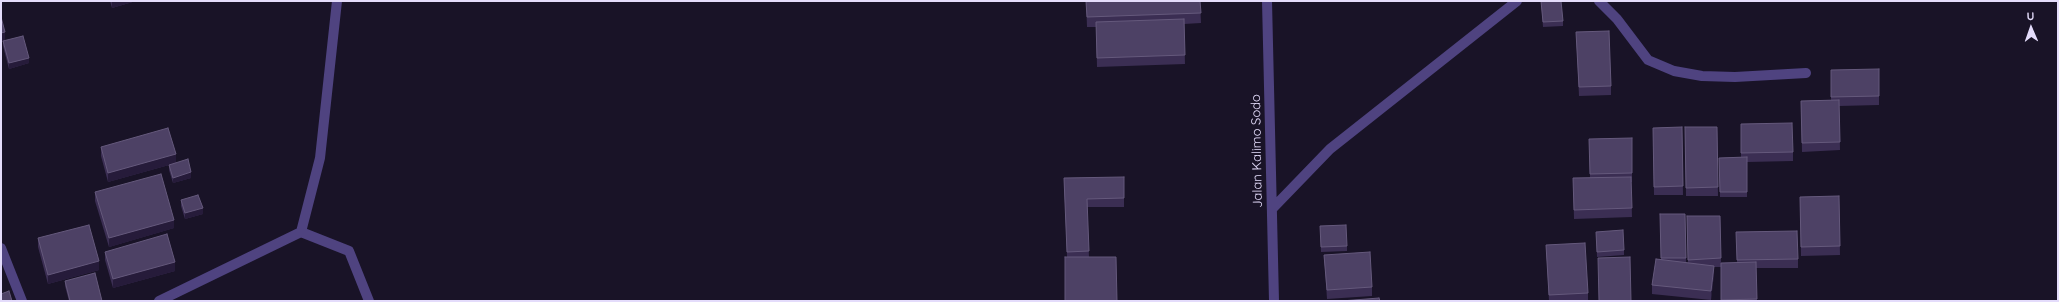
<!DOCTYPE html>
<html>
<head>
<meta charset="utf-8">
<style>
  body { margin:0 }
  #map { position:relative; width:2059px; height:302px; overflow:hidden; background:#191327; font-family:Quicksand,sans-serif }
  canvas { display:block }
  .frame { position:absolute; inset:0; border:2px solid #e4dcfb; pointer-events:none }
  .north { position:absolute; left:2011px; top:8px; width:40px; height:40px; -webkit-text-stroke:3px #191327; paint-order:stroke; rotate:358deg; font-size:11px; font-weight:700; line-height:16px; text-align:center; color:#e4dcfb }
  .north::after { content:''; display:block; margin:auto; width:14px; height:18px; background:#e4dcfb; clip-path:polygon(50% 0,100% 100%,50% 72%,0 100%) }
</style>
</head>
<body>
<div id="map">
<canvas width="2059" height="302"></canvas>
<div class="frame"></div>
<div class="north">U</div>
</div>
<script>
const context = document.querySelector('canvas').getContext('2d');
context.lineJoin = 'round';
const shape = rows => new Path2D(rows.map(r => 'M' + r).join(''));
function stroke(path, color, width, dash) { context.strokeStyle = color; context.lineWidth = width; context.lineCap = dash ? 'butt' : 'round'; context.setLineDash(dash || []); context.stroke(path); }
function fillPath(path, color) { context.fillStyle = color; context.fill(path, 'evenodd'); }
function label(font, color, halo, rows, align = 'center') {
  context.font = font + ' Quicksand,sans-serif'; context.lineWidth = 3.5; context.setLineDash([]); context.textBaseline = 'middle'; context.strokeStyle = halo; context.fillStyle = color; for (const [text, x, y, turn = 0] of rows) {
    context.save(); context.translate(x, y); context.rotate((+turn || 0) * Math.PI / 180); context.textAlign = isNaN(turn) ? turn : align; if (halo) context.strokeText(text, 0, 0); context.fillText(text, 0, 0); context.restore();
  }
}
stroke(shape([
  [1267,1,1274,301],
  [1599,1,1617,19,1648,60,1674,71,1702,76,1735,77,1806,73],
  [1272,209,1330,149,1517,1],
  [301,232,320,158,337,1],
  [1,248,22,301],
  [159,301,301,232,349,251,369,301]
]), '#4f4380', 10);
fillPath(shape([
  [110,1,136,1,112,8],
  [1086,1,1200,1,1201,23,1184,24,1185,64,1097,67,1096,27,1087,27],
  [1541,1,1563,21,1563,26,1543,27],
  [1,17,5,41,29,63,9,69,3,46,3,41,1,42],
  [1576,32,1611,86,1611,95,1579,96],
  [1831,70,1879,96,1879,105,1839,106,1840,150,1802,152,1801,101,1831,100],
  [1741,124,1793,152,1793,161,1747,162,1747,197,1720,197,1719,158,1741,157],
  [1682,127,1683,195,1654,195,1653,128],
  [1685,127,1717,127,1718,196,1686,196],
  [1632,138,1632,182,1631,182,1632,217,1574,219,1573,178,1590,178,1589,139],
  [101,147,176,163,191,178,173,183,169,170,169,165,108,182,101,156],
  [1064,178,1124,198,1124,207,1087,207,1089,257,1067,257],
  [95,192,174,228,109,247,95,201],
  [1839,196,1840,255,1801,256,1800,197],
  [181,200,203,214,185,219,181,206],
  [1660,214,1685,214,1686,262,1688,263,1687,216,1720,216,1721,263,1737,263,1736,232,1798,259,1798,268,1756,268,1757,301,1721,301,1721,267,1714,267,1714,274,1711,300,1652,294,1652,285,1661,260],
  [1320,226,1347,246,1347,251,1321,252],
  [1596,232,1624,250,1624,255,1597,257],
  [38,238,99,270,48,284,38,247],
  [1546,245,1588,293,1588,301,1549,301],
  [105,252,175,271,113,288,105,260],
  [1324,255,1372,287,1372,296,1327,299],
  [65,281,102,301,69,301,65,286]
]), '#3b2e53');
fillPath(shape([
  [112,1,136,1,112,8],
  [5,32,5,41,1,42,1,33],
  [29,58,29,63,9,69,9,63],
  [176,154,176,163,108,182,108,173],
  [191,172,191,178,173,183,173,178],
  [203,208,203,214,185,219,185,213],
  [174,220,174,228,109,247,109,238],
  [99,261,99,270,48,284,48,275],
  [175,262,175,271,113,288,113,279],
  [1714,266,1714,274,1711,300,1711,291]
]), '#261b3a');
const building = shape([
  [1086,1,1200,1,1201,13,1087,17,1086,1],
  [1541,1,1561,1,1563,21,1543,22,1541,1],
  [1,17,5,32,1,33,1,17],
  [1184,19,1185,55,1097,58,1096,22,1184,19],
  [1609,31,1611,86,1579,87,1576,32,1609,31],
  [23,36,29,58,9,63,3,41,23,36],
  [1879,69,1879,96,1831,97,1831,70,1879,69],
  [1839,100,1840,142,1802,143,1801,101,1839,100],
  [1792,123,1793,152,1741,153,1741,124,1792,123],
  [1682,127,1683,186,1654,187,1653,128,1682,127],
  [1685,127,1717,127,1718,187,1686,188,1685,127],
  [168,128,176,154,108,173,101,147,168,128],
  [1632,138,1632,173,1590,174,1589,139,1632,138],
  [1747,157,1747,192,1720,192,1719,158,1747,157],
  [188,159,191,172,173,178,169,165,188,159],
  [161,174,174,220,109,238,95,192,161,174],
  [1124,177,1124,198,1087,199,1089,251,1067,252,1064,178,1124,177],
  [1631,177,1632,208,1574,210,1573,178,1631,177],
  [198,195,203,208,185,213,181,200,198,195],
  [1839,196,1840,246,1801,247,1800,197,1839,196],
  [1660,214,1685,214,1686,258,1661,258,1660,214],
  [1687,216,1720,216,1721,258,1688,260,1687,216],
  [89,225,99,261,48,275,38,238,89,225],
  [1346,225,1347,246,1321,247,1320,226,1346,225],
  [1623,230,1624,250,1597,252,1596,232,1623,230],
  [1797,231,1798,259,1737,260,1736,232,1797,231],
  [167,234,175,262,113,279,105,252,167,234],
  [1585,243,1588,293,1549,295,1546,245,1585,243],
  [1370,252,1372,287,1327,290,1324,255,1370,252],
  [1065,257,1116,257,1117,301,1065,301,1065,257],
  [1630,257,1631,301,1599,301,1598,258,1630,257],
  [1656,259,1714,266,1711,291,1652,285,1656,259],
  [1756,262,1757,299,1721,300,1721,263,1756,262],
  [95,273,102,301,70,301,65,281,95,273],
  [9,291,12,301,1,301,1,294,9,291],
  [1379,298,1380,301,1341,301,1379,298]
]);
fillPath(building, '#4d4165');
stroke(building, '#65597c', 1);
label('13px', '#e4dcfb', '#191327', [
  ["Jalan Kalimo Sodo",1257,151,-91]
]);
</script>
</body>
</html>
